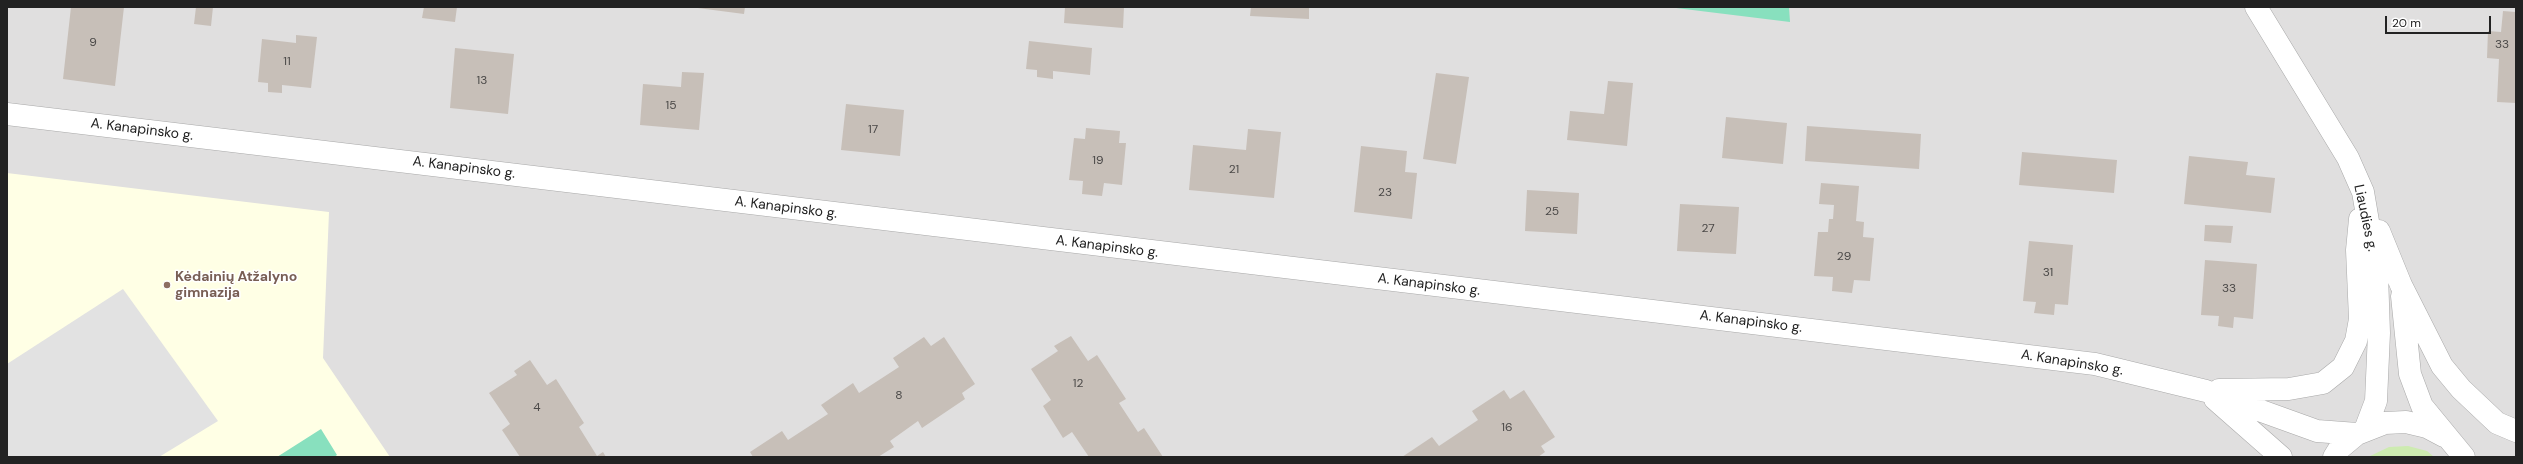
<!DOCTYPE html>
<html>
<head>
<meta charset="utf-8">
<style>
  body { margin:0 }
  #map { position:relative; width:2523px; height:464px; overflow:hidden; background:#f2efe9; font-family:"DM Sans",sans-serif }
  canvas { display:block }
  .frame { position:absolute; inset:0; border:8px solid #222; pointer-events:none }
  .scale { position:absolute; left:2385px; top:16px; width:106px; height:18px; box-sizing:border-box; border:2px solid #222; border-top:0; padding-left:5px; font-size:12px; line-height:14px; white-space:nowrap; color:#222; -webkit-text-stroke:3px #fff; paint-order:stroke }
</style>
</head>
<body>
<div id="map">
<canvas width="2523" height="464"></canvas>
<div class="frame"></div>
<div class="scale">20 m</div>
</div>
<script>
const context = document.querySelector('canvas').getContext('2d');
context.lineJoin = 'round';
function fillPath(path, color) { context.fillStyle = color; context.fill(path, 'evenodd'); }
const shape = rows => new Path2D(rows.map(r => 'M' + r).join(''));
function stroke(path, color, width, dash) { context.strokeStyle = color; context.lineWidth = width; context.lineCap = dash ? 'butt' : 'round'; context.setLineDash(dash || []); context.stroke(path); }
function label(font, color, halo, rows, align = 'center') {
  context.font = font + ' "DM Sans",sans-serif'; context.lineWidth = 3; context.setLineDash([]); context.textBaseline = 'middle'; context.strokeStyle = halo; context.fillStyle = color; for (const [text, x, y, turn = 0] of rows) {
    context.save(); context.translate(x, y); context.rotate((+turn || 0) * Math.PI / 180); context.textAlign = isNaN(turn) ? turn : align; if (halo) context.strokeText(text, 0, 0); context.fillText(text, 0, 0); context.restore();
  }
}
fillPath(shape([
  [7,7,2516,7,2516,457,7,457]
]), '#e0dfdf');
fillPath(shape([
  [7,173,329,212,323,358,390,457,7,457]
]), '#ffffe5');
fillPath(shape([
  [2408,446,2427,451,2434,457,2368,457,2389,447]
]), '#cdebb0');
fillPath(shape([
  [1668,7,1789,7,1790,22],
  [321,429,337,455,334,457,277,457]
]), '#88e0be');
fillPath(shape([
  [123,289,218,421,159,457,7,457,7,364]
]), '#e2e2e2');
fillPath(shape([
  [71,7,124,7,115,86,63,79],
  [196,7,213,7,211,26,194,24],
  [424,7,457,7,455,22,422,18],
  [690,7,745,7,744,14],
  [1065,7,1124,7,1123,28,1064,23],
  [1251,7,1309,7,1309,19,1250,16],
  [2503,11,2516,12,2516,103,2497,102,2499,59,2487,58,2488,31,2501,32],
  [296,35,317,37,311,88,282,85,282,93,268,92,268,83,258,82,262,39,296,43],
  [1029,41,1092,48,1090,75,1053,71,1053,79,1037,77,1037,70,1026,69],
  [455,48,514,54,508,114,450,108],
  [682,72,704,73,699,130,640,125,643,84,681,87],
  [1436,73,1469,77,1456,164,1423,159],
  [1608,81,1633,83,1627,146,1567,140,1570,111,1604,114],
  [846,104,904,110,900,156,841,150],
  [1726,117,1787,123,1783,164,1722,158],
  [1807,126,1921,134,1919,169,1805,161],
  [1086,128,1120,131,1119,143,1126,143,1122,185,1104,183,1102,196,1082,194,1083,181,1069,180,1074,138,1085,139],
  [1248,129,1281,132,1274,198,1189,190,1193,145,1246,150],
  [1361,146,1407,151,1405,172,1417,173,1412,219,1354,212],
  [2022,152,2117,160,2114,193,2019,185],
  [2189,156,2248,162,2246,175,2275,178,2271,213,2184,204],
  [1821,183,1859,186,1856,221,1864,222,1863,237,1874,238,1870,281,1854,280,1852,293,1832,291,1833,277,1814,276,1818,232,1828,232,1829,219,1833,219,1834,205,1819,204],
  [1527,190,1579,193,1577,234,1525,231],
  [1680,204,1739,207,1736,254,1677,251],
  [2205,225,2233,226,2231,243,2204,241],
  [2029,241,2073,245,2068,305,2055,304,2054,315,2034,313,2036,302,2023,301],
  [2205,260,2257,264,2253,319,2234,317,2233,328,2218,326,2219,316,2201,315],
  [1071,336,1088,361,1097,355,1126,399,1119,403,1138,432,1144,428,1163,457,1089,457,1072,432,1063,438,1043,406,1051,400,1031,369,1058,351,1054,346],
  [924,337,931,346,944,337,975,384,962,393,965,399,922,428,918,421,890,441,894,447,878,457,753,457,750,452,782,431,788,440,828,414,821,405,853,383,859,393,899,367,893,358],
  [530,360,547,385,556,379,584,423,579,427,597,456,603,452,606,457,520,457,502,430,510,424,489,393,517,375,514,371],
  [1504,390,1510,399,1524,390,1555,437,1541,446,1545,452,1538,457,1402,457,1432,437,1439,446,1478,420,1472,411]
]), '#c7bfb8');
const street = shape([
  [2256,7,2348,158,2363,192,2377,274,2379,333,2376,401,2365,430],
  [7,114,2095,364,2206,391,2317,431,2357,434],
  [2379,231,2401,285,2442,366,2461,389,2497,423,2516,431],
  [2402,296,2410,374,2422,406,2464,457],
  [2219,390,2289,389,2323,383,2343,367,2356,341,2360,319,2357,250,2360,219],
  [2215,399,2281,457],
  [2334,457,2339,449,2357,434,2385,423,2406,422,2427,427,2444,436]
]);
stroke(street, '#a9a9a9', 23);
stroke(street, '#fff', 22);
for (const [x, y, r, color] of [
  [167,285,4,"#8d6e63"]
]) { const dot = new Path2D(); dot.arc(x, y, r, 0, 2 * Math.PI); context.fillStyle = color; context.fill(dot); stroke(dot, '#fff', 1.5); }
label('12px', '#4b4948', null, [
  ["9",93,43],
  ["33",2502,45],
  ["11",287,62],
  ["13",482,81],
  ["15",671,106],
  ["17",873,130],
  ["19",1098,161],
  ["21",1234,170],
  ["23",1385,193],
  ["25",1552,212],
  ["27",1708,229],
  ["29",1844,257],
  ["31",2048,273],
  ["33",2229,289],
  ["12",1078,384],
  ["8",899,396],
  ["4",537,408],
  ["16",1507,428]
]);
label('14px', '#222', '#fff', [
  ["A. Kanapinsko g.",142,130,7],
  ["A. Kanapinsko g.",464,168,7],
  ["A. Kanapinsko g.",786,208,7],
  ["Liaudies g.",2365,218,78],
  ["A. Kanapinsko g.",1107,247,7],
  ["A. Kanapinsko g.",1429,285,7],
  ["A. Kanapinsko g.",1751,322,7],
  ["A. Kanapinsko g.",2072,363,9]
]);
label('bold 14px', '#785e54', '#fff', [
  ["Kėdainių Atžalyno",175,277],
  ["gimnazija",175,293]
], 'left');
</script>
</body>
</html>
